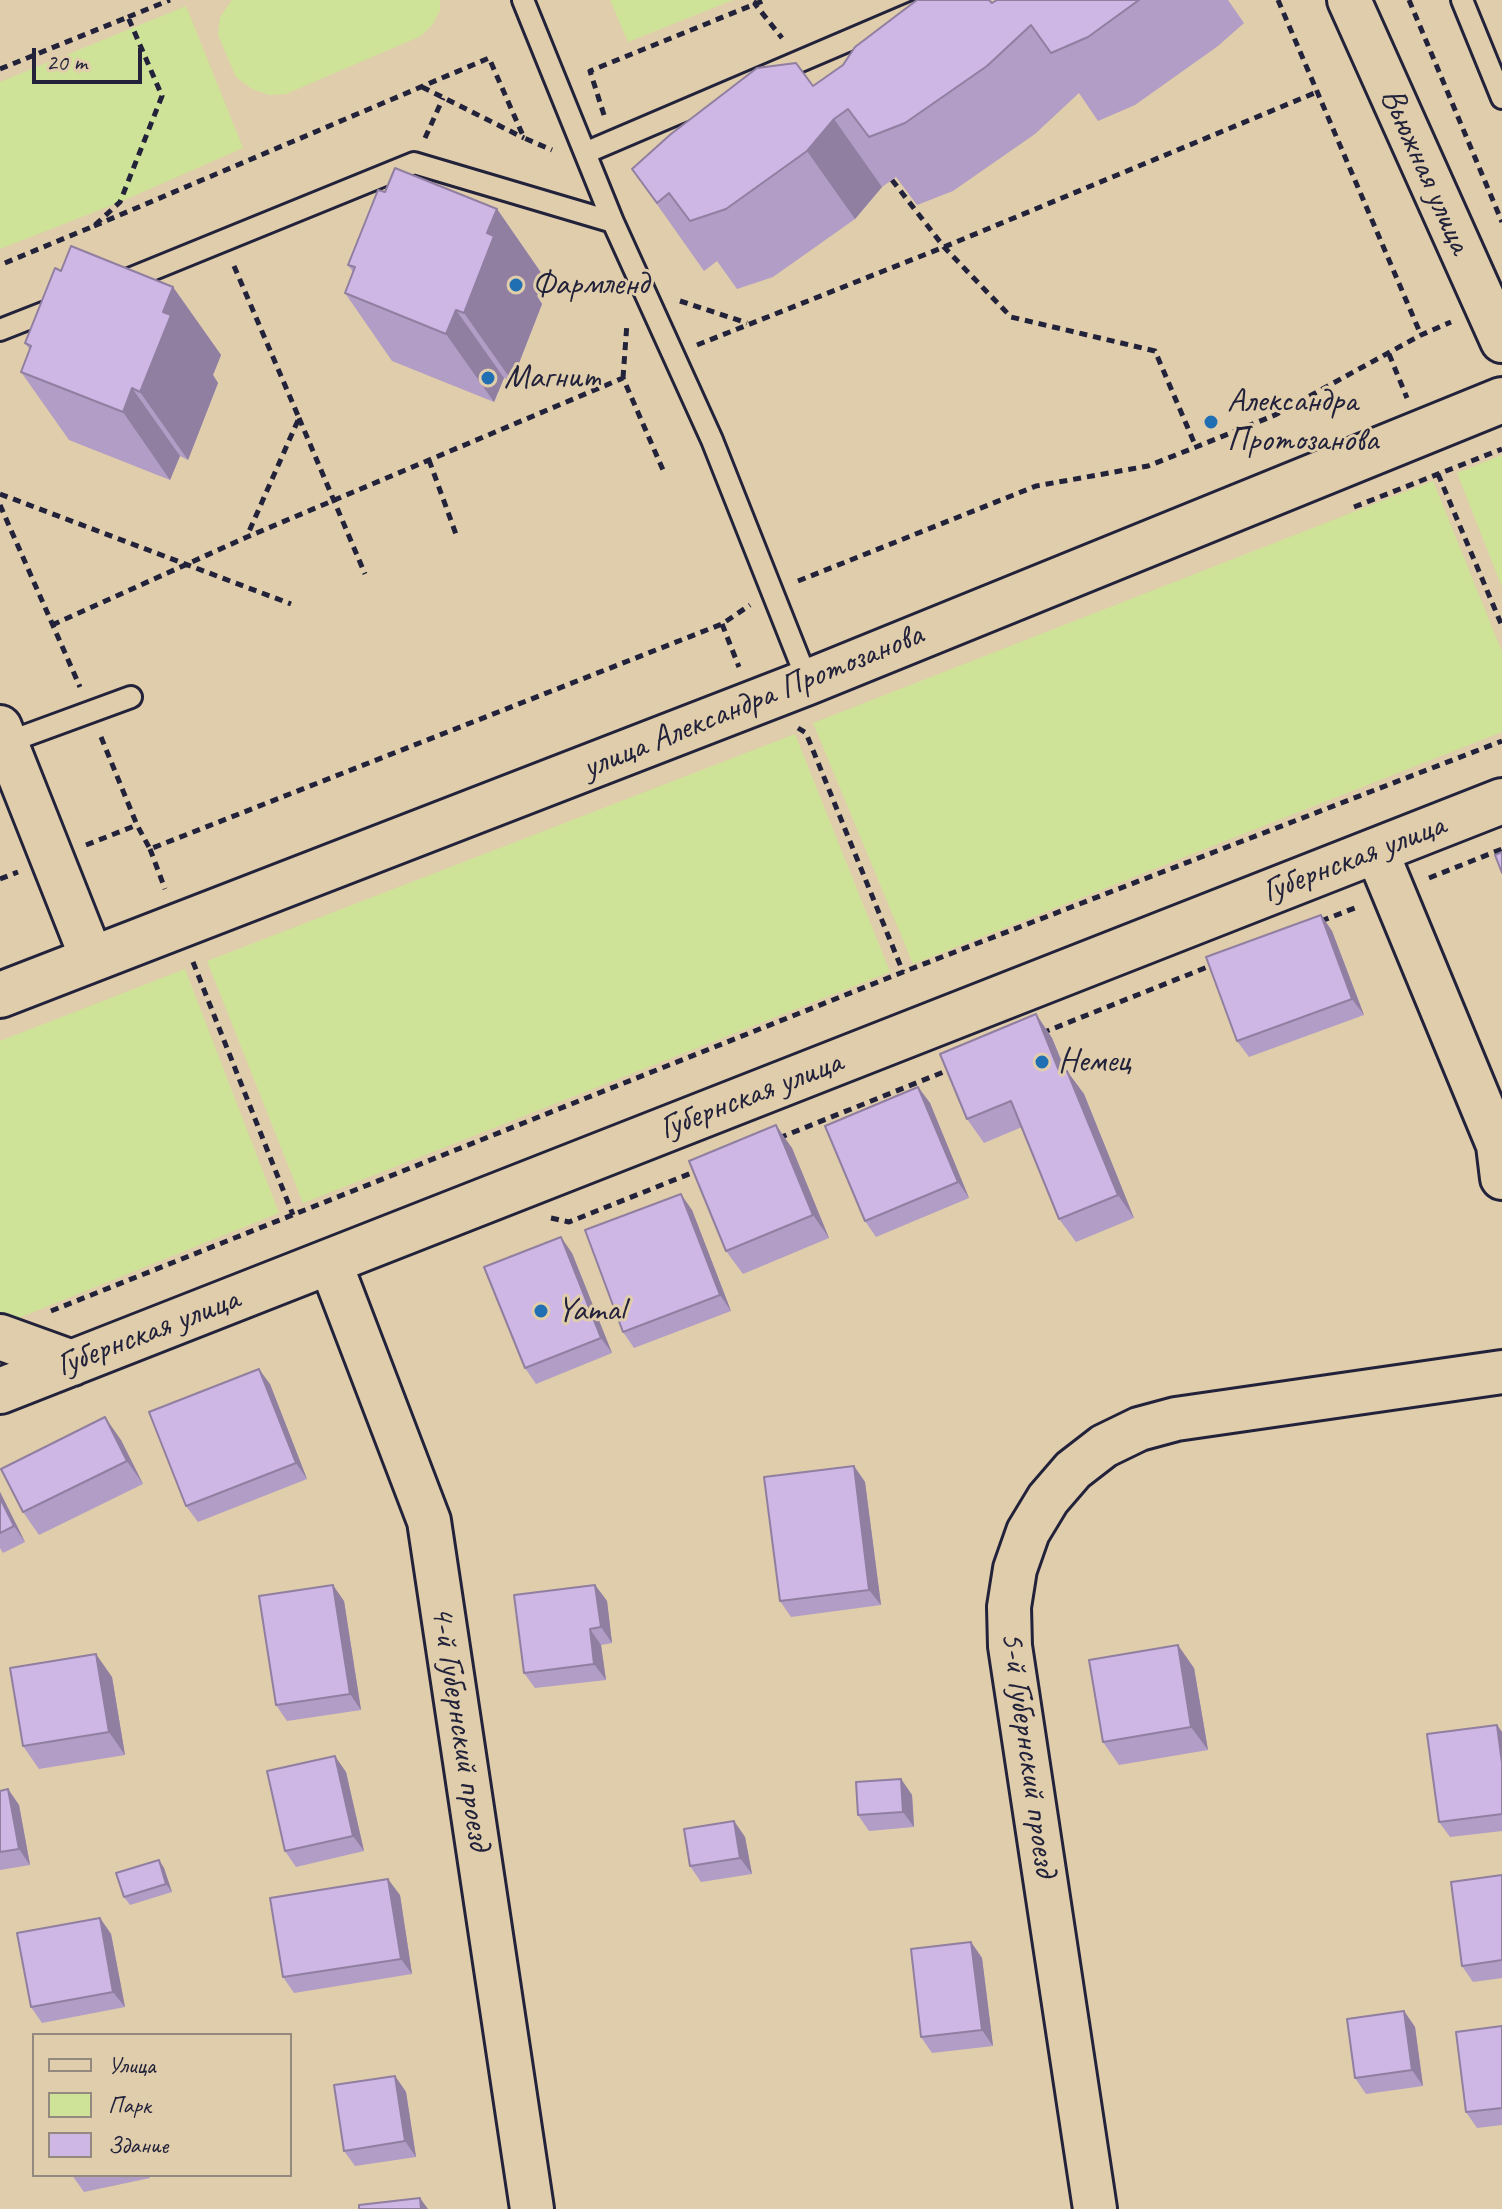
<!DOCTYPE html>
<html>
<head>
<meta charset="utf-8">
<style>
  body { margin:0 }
  #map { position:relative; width:1502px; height:2209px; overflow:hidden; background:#e0cdab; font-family:Caveat,sans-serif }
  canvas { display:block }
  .legend { position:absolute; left:32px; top:2033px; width:260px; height:144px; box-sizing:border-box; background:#e0cdab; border:2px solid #94897e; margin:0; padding:10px 14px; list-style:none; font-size:24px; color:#22223b }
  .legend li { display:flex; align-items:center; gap:16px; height:40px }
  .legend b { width:40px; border:2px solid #94897e }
  .scale { position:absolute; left:32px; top:48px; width:110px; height:36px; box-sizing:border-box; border:4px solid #22223b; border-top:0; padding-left:10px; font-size:24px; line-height:28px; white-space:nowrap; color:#22223b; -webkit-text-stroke:6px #e0cdab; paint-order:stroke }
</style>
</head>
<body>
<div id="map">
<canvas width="1502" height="2209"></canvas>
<ul class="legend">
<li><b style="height:10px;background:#e0cdab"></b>Улица</li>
<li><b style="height:22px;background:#cee398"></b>Парк</li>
<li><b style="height:22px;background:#ceb6e5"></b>Здание</li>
</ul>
<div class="scale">20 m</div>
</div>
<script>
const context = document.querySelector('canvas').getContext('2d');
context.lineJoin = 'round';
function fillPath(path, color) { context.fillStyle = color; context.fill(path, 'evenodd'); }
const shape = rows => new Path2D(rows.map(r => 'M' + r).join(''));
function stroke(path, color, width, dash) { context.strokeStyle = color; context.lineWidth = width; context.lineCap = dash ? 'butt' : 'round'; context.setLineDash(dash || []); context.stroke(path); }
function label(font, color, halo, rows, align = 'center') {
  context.font = font + ' Caveat,sans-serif'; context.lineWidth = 6; context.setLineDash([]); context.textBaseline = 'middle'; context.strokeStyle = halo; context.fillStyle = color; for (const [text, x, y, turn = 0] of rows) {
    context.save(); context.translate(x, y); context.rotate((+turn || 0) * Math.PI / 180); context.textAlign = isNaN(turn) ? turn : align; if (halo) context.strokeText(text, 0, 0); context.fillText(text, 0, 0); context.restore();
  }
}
fillPath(shape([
  [232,0,440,0,440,10,433,24,421,36,286,94,270,95,252,89,236,77,218,35,220,17],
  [610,0,733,0,628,42],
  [186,6,243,148,120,202,0,249,0,82],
  [1502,455,1502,587,1457,473],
  [1433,481,1502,652,1502,732,913,964,813,723],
  [795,734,890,972,303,1203,207,961],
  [185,969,279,1213,11,1321,0,1317,0,1041]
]), '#cee398');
const service = shape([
  [523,0,613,222,712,440,808,682],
  [1462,0,1502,98],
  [585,153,943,0],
  [117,284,414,163,613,222],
  [0,330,61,306],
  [0,745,131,697]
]);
const minor = shape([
  [1349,0,1502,341],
  [0,727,92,959],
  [1376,850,1498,1145,1502,1178],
  [330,1262,429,1521,532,2209],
  [1095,2209,1010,1646,1009,1607,1015,1569,1028,1532,1048,1499,1073,1470,1104,1446,1139,1429,1176,1419,1502,1372]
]);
const tertiary = shape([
  [0,995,808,682,1502,400],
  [0,1337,72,1363],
  [0,1391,1502,801]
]);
stroke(service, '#22223b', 26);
stroke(minor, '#22223b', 48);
stroke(tertiary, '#22223b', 50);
stroke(shape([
  [1278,0,1421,335],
  [1409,0,1502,222],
  [757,1,755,4,782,38],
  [128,17,170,0],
  [0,69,128,17,162,96,120,202,94,226,0,265],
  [422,87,524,138],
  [604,115,590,71,765,0],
  [425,138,443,98],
  [892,180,944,247,1011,317,1155,351,1196,447],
  [94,226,489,58,524,138,552,150],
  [234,266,299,418,247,536],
  [680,301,747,323],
  [697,345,944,247,1317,92],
  [1389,354,1407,398],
  [623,378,627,323],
  [299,418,365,574],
  [429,460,457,537],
  [1438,474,1502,626],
  [0,494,291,604],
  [0,505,80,687],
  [1354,507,1502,449],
  [798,581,1036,486,1148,466,1196,447,1275,415,1421,335,1451,322],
  [722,624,739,667],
  [52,625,247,537,623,378,663,470],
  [798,728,806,733,903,972],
  [101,737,137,825,150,849,722,624,750,605],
  [86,845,137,825],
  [150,849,165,889],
  [1429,878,1502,849],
  [0,879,18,872],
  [1321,921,1360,906],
  [193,962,293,1215],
  [1042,1033,1215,964],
  [779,1138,951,1069],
  [551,1218,569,1222,699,1170],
  [51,1311,903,972,1502,741]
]), '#22223b', 5, [8, 6]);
stroke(service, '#e0cdab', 20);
stroke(minor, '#e0cdab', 42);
stroke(tertiary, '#e0cdab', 44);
fillPath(shape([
  [997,0,1228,0,1244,23,1218,46,1135,105,1098,121,1079,93,1035,134,953,191,917,205,896,177,882,187,855,219,773,277,737,289,717,261,704,271,632,169,813,86,992,3],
  [385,192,497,209,544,277,537,296,542,304,512,381,504,378,494,402,392,361,345,293,353,272,348,265],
  [61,271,173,287,221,355,213,375,218,383,188,460,180,456,170,480,69,440,21,372,30,350,25,343],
  [1321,915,1332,931,1364,1015,1249,1057,1237,1041],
  [1036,1014,1052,1038,1066,1071,1067,1071,1084,1094,1134,1218,1076,1242,1059,1219,1022,1127,984,1143,967,1119],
  [918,1087,930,1103,969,1198,876,1237,865,1221],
  [792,1148,829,1238,743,1274,726,1251],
  [692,1210,731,1311,634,1348,623,1332],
  [572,1253,612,1353,536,1384,525,1368],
  [270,1384,307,1479,198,1522,186,1506],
  [121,1440,143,1484,39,1535,23,1512],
  [854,1466,865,1482,881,1605,791,1617,780,1601],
  [0,1492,25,1542,3,1553,0,1548],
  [595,1585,607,1601,612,1643,601,1645,606,1680,535,1688,524,1673],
  [344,1601,361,1710,287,1721,276,1705],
  [1194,1668,1208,1750,1119,1765,1103,1742],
  [112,1677,125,1755,39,1769,23,1746],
  [1497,1725,1502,1732,1502,1831,1450,1837,1439,1822],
  [346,1772,364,1851,296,1867,285,1851],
  [901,1779,912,1795,914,1827,869,1831,858,1815],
  [8,1789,19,1805,30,1865,0,1870,0,1791],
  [734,1821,745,1837,752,1874,701,1882,690,1866],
  [159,1860,164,1868,172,1892,130,1905,124,1897],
  [1502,1875,1502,1978,1473,1982,1462,1966],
  [400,1895,412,1974,294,1993,283,1977],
  [100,1918,111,1934,125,2007,42,2023,31,2007],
  [971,1942,982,1958,993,2046,932,2053,921,2037],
  [1404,2011,1415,2027,1423,2086,1366,2094,1355,2078],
  [1502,2026,1502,2125,1477,2128,1466,2112],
  [395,2076,406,2092,416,2157,355,2166,344,2151],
  [72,2175,149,2175,150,2178,84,2192]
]), '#b19dc5');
fillPath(shape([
  [834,119,882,187,855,219,807,151],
  [497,209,544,277,537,296,542,304,512,381,464,313,487,233],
  [173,287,221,355,213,375,218,383,188,460,140,392,163,312],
  [456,310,504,378,494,402,446,334],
  [132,388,180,456,170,480,123,412],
  [1321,915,1332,931,1364,1015,1352,999],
  [1036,1014,1052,1038,1075,1095,1059,1071],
  [1067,1071,1084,1094,1134,1218,1118,1195],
  [918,1087,930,1103,969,1198,958,1182],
  [776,1125,792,1148,829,1238,813,1215],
  [681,1194,692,1210,731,1311,720,1295],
  [561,1237,572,1253,612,1353,601,1338],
  [259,1369,270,1384,307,1479,296,1463],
  [105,1417,121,1440,143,1484,127,1461],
  [854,1466,865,1482,881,1605,869,1590],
  [0,1492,25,1542,14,1526,0,1498],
  [333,1585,344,1601,361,1710,350,1694],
  [595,1585,607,1601,612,1643,601,1627],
  [590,1629,601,1645,606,1680,594,1664],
  [1178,1645,1194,1668,1208,1750,1191,1727],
  [96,1654,112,1677,125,1755,109,1732],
  [1497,1725,1502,1732,1502,1763],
  [335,1756,346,1772,364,1851,353,1836],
  [901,1779,912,1795,914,1827,903,1812],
  [8,1789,19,1805,30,1865,19,1849],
  [734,1821,745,1837,752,1874,740,1858],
  [159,1860,164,1868,172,1892,166,1884],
  [388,1879,400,1895,412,1974,401,1959],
  [100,1918,111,1934,125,2007,113,1992],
  [971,1942,982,1958,993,2046,982,2030],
  [1404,2011,1415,2027,1423,2086,1412,2070],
  [395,2076,406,2092,416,2157,405,2141],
  [420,2198,428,2209,421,2209]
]), '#907fa0');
const building = shape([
  [917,0,989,0,992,3,997,0,1139,0,1088,37,1051,53,1031,25,987,66,905,123,869,137,848,109,834,119,807,151,726,209,690,221,669,193,657,203,632,169,671,134,757,68,796,63,813,86,843,65,855,47,917,0],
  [395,168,497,209,487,233,494,236,464,313,456,310,446,334,345,293,355,267,348,265,378,190,385,192,395,168],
  [71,246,173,287,163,312,171,315,140,392,132,388,123,412,21,372,31,346,25,343,55,268,61,271,71,246],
  [1502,852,1502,873,1495,855,1502,852],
  [1321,915,1352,999,1237,1041,1206,957,1321,915],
  [1036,1014,1059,1071,1067,1071,1118,1195,1059,1219,1011,1101,967,1119,940,1054,1036,1014],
  [918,1087,958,1182,865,1221,825,1126,918,1087],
  [776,1125,813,1215,726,1251,689,1161,776,1125],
  [681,1194,720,1295,623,1332,585,1230,681,1194],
  [561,1237,601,1338,525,1368,484,1267,561,1237],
  [259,1369,296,1463,186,1506,149,1412,259,1369],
  [105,1417,127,1461,23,1512,1,1469,105,1417],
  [854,1466,869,1590,780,1601,764,1477,854,1466],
  [0,1498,14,1526,0,1533,0,1498],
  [333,1585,350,1694,276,1705,259,1596,333,1585],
  [595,1585,601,1627,590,1629,594,1664,524,1673,514,1595,595,1585],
  [1178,1645,1191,1727,1103,1742,1089,1660,1178,1645],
  [96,1654,109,1732,23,1746,10,1668,96,1654],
  [1497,1725,1502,1763,1502,1814,1439,1822,1427,1734,1497,1725],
  [335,1756,353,1836,285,1851,267,1771,335,1756],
  [901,1779,903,1812,858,1815,856,1782,901,1779],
  [8,1789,19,1849,0,1852,0,1791,8,1789],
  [734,1821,740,1858,690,1866,684,1829,734,1821],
  [159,1860,166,1884,124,1897,116,1873,159,1860],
  [1502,1875,1502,1960,1462,1966,1451,1882,1502,1875],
  [388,1879,401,1959,283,1977,270,1898,388,1879],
  [100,1918,113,1992,31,2007,17,1933,100,1918],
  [971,1942,982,2030,921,2037,911,1949,971,1942],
  [1404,2011,1412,2070,1355,2078,1347,2019,1404,2011],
  [1502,2026,1502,2108,1466,2112,1456,2032,1502,2026],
  [395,2076,405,2141,344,2151,334,2085,395,2076],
  [420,2198,421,2209,359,2209,359,2205,420,2198]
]);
fillPath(building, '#ceb6e5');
stroke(building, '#907fa0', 2);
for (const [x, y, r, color] of [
  [516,285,8,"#1f6fb2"],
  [488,378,8,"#1f6fb2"],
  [1211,422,8,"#1f6fb2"],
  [1042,1062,8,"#1f6fb2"],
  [541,1311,8,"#1f6fb2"]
]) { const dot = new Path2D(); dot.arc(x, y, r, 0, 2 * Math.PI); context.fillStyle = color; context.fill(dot); stroke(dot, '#e0cdab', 3); }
label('34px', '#22223b', '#e0cdab', [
  ["Вьюжная улица",1425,171,66],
  ["улица Александра Протозанова",753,702,-22],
  ["Губернская улица",1354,859,-21],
  ["Губернская улица",751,1096,-21],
  ["Губернская улица",148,1333,-21],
  ["4-й Губернский проезд",460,1728,81],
  ["5-й Губернский проезд",1028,1754,82]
]);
label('34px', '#22223b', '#e0cdab', [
  ["Фармленд",532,285],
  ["Магнит",504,378],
  ["Александра",1227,402],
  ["Протозанова",1227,441],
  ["Немец",1058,1062],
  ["Yamal",557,1311]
], 'left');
</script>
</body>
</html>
